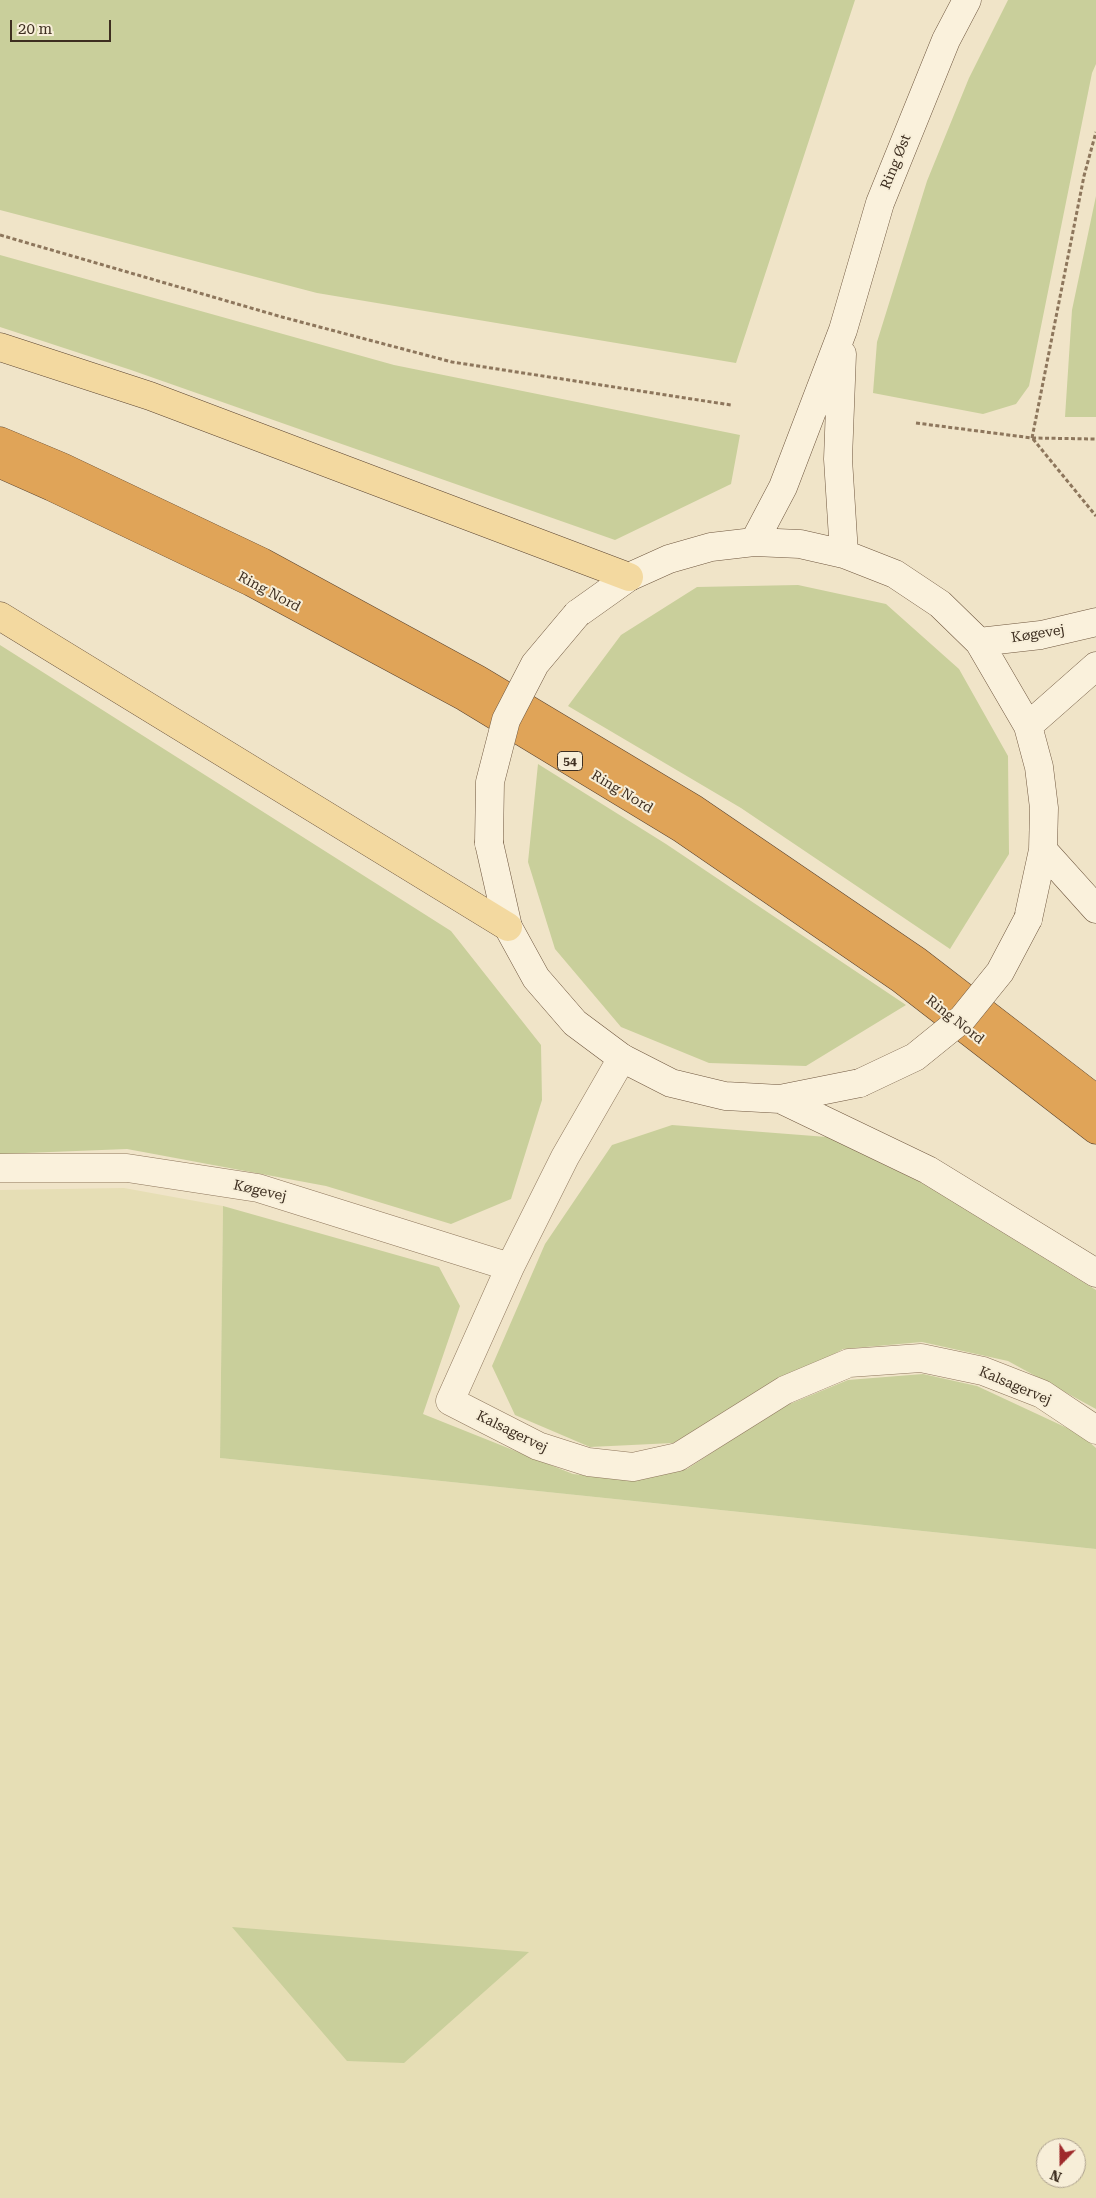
<!DOCTYPE html>
<html>
<head>
<meta charset="utf-8">
<style>
  body { margin:0 }
  #map { position:relative; width:1096px; height:2198px; overflow:hidden; background:#f0e4c8; font-family:"Roboto Serif",serif }
  canvas { display:block }
  .north { position:absolute; left:1036px; top:2138px; width:50px; height:50px; box-sizing:border-box; background:#f7eed8; border:1px solid #ada18e; border-radius:50%; rotate:202deg; font-size:14px; font-weight:700; line-height:20px; text-align:center; color:#3d2e20 }
  .north::after { content:''; display:block; margin:auto; width:18px; height:22px; background:#9e2a2b; clip-path:polygon(50% 0,100% 100%,50% 72%,0 100%) }
  .scale { position:absolute; left:10px; top:20px; width:101px; height:22px; box-sizing:border-box; border:2px solid #3d2e20; border-top:0; padding-left:6px; font-size:15px; line-height:18px; white-space:nowrap; color:#3d2e20; -webkit-text-stroke:4px #f7eed8; paint-order:stroke }
</style>
</head>
<body>
<div id="map">
<canvas width="1096" height="2198"></canvas>
<div class="north">N</div>
<div class="scale">20 m</div>
</div>
<script>
const context = document.querySelector('canvas').getContext('2d');
context.lineJoin = 'round';
function fillPath(path, color) { context.fillStyle = color; context.fill(path, 'evenodd'); }
const shape = rows => new Path2D(rows.map(r => 'M' + r).join(''));
function stroke(path, color, width, dash) { context.strokeStyle = color; context.lineWidth = width; context.lineCap = dash ? 'butt' : 'round'; context.setLineDash(dash || []); context.stroke(path); }
function label(font, color, halo, rows, align = 'center') {
  context.font = font + ' "Roboto Serif",serif'; context.lineWidth = 4; context.setLineDash([]); context.textBaseline = 'middle'; context.strokeStyle = halo; context.fillStyle = color; for (const [text, x, y, turn = 0] of rows) {
    context.save(); context.translate(x, y); context.rotate((+turn || 0) * Math.PI / 180); context.textAlign = isNaN(turn) ? turn : align; if (halo) context.strokeText(text, 0, 0); context.fillText(text, 0, 0); context.restore();
  }
}
fillPath(shape([
  [124,1188,223,1206,220,1458,1096,1549,1096,2198,0,2198,0,1190],
  [1046,2148,1076,2148,1076,2178,1046,2178]
]), '#e6deb5');
fillPath(shape([
  [0,0,855,0,736,363,317,293,0,210],
  [1008,0,1096,0,1096,64,1092,73,1029,386,1016,404,983,414,873,393,877,342,927,181,969,78],
  [1096,196,1096,417,1065,417,1072,310],
  [0,255,394,365,740,435,731,484,615,540,131,370,0,327],
  [798,585,886,604,959,669,1008,756,1009,854,950,949,741,808,568,706,621,635,697,587],
  [0,645,451,931,541,1045,542,1100,511,1199,451,1224,326,1186,127,1149,0,1154],
  [538,764,666,844,906,1005,806,1066,709,1063,621,1027,555,949,528,862],
  [672,1125,827,1137,922,1183,1096,1290,1096,1409,1008,1361,922,1342,843,1349,673,1443,590,1447,515,1415,492,1366,545,1244,612,1145],
  [223,1206,439,1267,460,1306,423,1414,573,1474,632,1480,687,1469,780,1408,848,1380,923,1374,977,1386,1080,1434,1096,1448,1096,1549,220,1458],
  [232,1927,529,1952,404,2063,347,2061]
]), '#c9cf9b');
const street = shape([
  [622,1058,565,1157,510,1267,450,1401,538,1446,588,1462,633,1467,678,1457,785,1390,849,1363,921,1358,983,1371,1042,1394,1096,1430],
  [0,1168,127,1168,258,1188,510,1267]
]);
const secondary = shape([
  [842,354,838,459,844,554],
  [754,542,783,487,843,330,880,203,946,40,967,0],
  [577,614,629,577,669,559,711,547,754,542,800,544,844,554,895,574,940,604,979,642,1028,726,1039,767,1044,808,1043,850,1028,919],
  [979,642,1041,635,1096,622],
  [1028,726,1096,666],
  [489,843,508,927,536,978,575,1023,622,1058,671,1083,725,1096,780,1099,860,1083],
  [1043,850,1096,909],
  [780,1099,928,1170,1096,1273]
]);
const primary = shape([
  [0,347,150,396,629,577],
  [0,616,508,927]
]);
const highway = shape([
  [0,441,62,467,262,562,477,679,694,809,917,961,1096,1099],
  [0,464,52,487,251,582,465,697,681,828,901,979,1096,1130]
]);
stroke(street, '#8d765c', 29);
stroke(secondary, '#6f573f', 29);
stroke(primary, '#5b4430', 29);
stroke(highway, '#5b4430', 29);
stroke(shape([
  [0,235,282,317,452,362,731,405],
  [916,423,1032,438,1096,439],
  [1032,438,1084,176,1096,132],
  [1033,439,1096,516]
]), '#8d765c', 3, [4, 2.5]);
stroke(street, '#faf1dc', 28);
stroke(secondary, '#faf1dc', 28);
stroke(primary, '#f3d9a0', 28);
stroke(highway, '#e0a458', 28);
const secondaryBridge = shape([
  [489,843,490,782,506,720,535,664,577,614],
  [860,1083,915,1057,962,1019,1000,972,1028,919]
]);
stroke(secondaryBridge, '#6f573f', 29, []);
stroke(secondaryBridge, '#faf1dc', 28);
for (const [x, y, w] of [
  [570,761,25]
]) { const box = new Path2D(); box.roundRect(x - w / 2, y - 9.5, w, 19, 4); context.fillStyle = '#f7eed8'; context.fill(box); stroke(box, '#3d2e20', 1); }
label('bold 12px', '#3d2e20', null, [
  ["54",570,761]
]);
label('14px', '#3d2e20', '#f7eed8', [
  ["Ring Øst",896,162,-68],
  ["Ring Nord",269,592,28],
  ["Køgevej",1038,634,-9],
  ["Ring Nord",622,792,31],
  ["Ring Nord",955,1020,38],
  ["Køgevej",260,1191,13],
  ["Kalsagervej",1015,1386,23],
  ["Kalsagervej",512,1432,26]
]);
</script>
</body>
</html>
